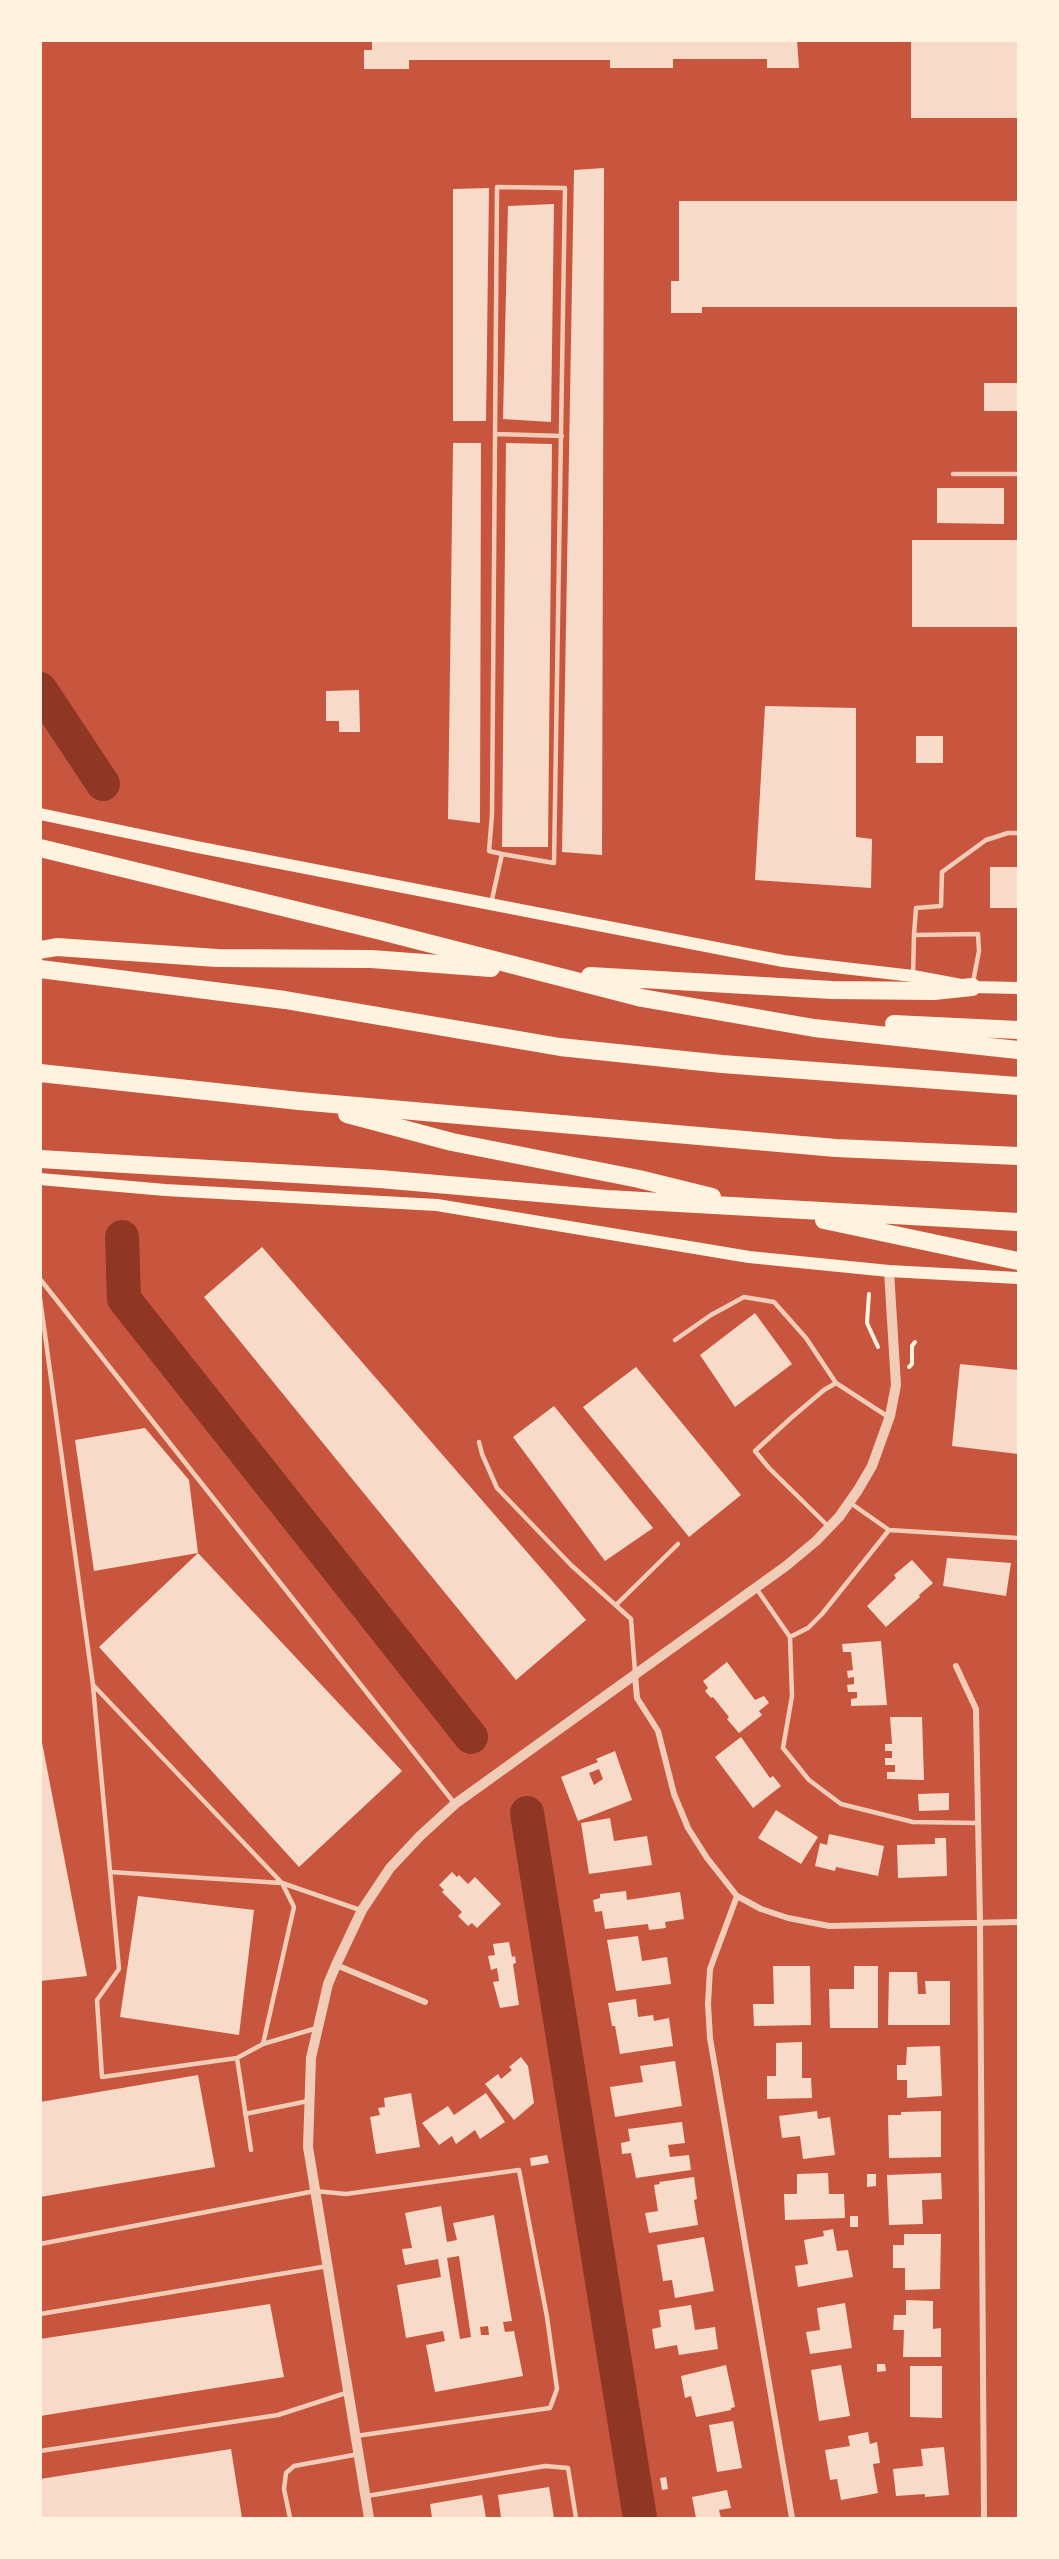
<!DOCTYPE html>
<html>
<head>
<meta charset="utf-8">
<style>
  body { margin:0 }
  #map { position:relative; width:1059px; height:2559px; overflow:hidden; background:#c8553d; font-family:Poppins,sans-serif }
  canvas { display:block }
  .frame { position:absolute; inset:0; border:42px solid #fff3e0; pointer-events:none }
</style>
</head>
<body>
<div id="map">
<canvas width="1059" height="2559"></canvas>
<div class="frame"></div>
</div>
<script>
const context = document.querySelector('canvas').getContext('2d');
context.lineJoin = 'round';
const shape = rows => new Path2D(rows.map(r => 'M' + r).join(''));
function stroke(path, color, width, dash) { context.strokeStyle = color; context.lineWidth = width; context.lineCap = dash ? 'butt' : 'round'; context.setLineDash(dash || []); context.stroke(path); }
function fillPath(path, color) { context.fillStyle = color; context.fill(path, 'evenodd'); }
stroke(shape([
  [40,689,103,784],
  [122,1237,124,1299,471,1737],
  [527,1813,640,2518]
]), '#8f3625', 34);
fillPath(shape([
  [372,40,797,40,799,68,767,68,767,59,673,59,673,68,610,68,610,60,409,60,409,69,364,69,364,50,372,50],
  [911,40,1018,40,1018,118,911,118],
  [604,168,602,855,562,852,574,170],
  [489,188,486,421,453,421,453,189],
  [679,201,1018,201,1018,307,702,307,702,313,671,313,671,281,679,281],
  [554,204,551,422,503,419,508,206],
  [984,383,1018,383,1018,411,984,411],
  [453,443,481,443,480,823,448,819],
  [506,443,552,444,548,847,502,847],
  [937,488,1004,488,1004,524,937,523],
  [912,540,1018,540,1018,627,912,627],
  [359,690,360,732,339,732,339,721,326,721,326,691],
  [765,706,856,708,856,837,872,839,871,888,755,880],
  [916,736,943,736,943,763,916,763],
  [990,867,1018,867,1018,908,990,908],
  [262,1247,586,1620,516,1680,204,1297],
  [755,1313,792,1364,735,1407,700,1355],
  [960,1364,1018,1370,1018,1454,952,1446],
  [636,1367,741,1495,689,1537,583,1407],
  [554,1406,653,1528,605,1561,513,1437],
  [145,1428,189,1480,198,1553,402,1771,299,1867,99,1647,198,1553,94,1571,75,1440],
  [947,1558,1011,1563,1006,1596,943,1586],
  [912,1560,933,1583,919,1595,920,1597,886,1627,867,1606,896,1578,894,1575],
  [881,1641,887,1705,851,1706,851,1699,857,1698,857,1692,848,1692,847,1685,854,1684,854,1677,848,1678,847,1671,853,1670,851,1652,843,1652,842,1644],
  [727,1662,755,1700,764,1696,769,1703,759,1711,762,1715,739,1733,727,1719,729,1717,713,1697,711,1698,705,1691,708,1688,703,1681],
  [890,1717,922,1717,924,1780,887,1779,887,1772,895,1772,895,1765,885,1765,885,1758,892,1758,892,1751,885,1751,885,1744,892,1744],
  [40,1732,87,1976,40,1981],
  [741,1737,770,1778,773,1776,781,1786,753,1808,715,1757],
  [615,1751,632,1800,578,1821,561,1777,598,1762,596,1759],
  [599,1769,603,1779,594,1785,589,1773],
  [949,1793,949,1810,919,1811,918,1794],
  [776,1810,818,1837,801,1864,758,1838],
  [610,1818,614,1841,647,1836,652,1865,589,1874,581,1823],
  [829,1834,884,1846,878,1876,836,1867,835,1871,815,1866,820,1843,827,1845],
  [935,1838,946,1838,947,1876,898,1878,897,1845,935,1844],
  [452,1872,457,1877,459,1875,468,1884,475,1877,501,1904,477,1928,472,1923,468,1926,458,1916,462,1912,442,1892,444,1890,439,1885],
  [626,1891,627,1900,680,1892,684,1919,665,1922,666,1928,649,1930,648,1924,605,1929,602,1911,595,1912,593,1900,600,1898,600,1894],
  [138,1896,254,1910,239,2035,120,2017],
  [638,1936,642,1961,667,1957,671,1984,616,1991,607,1940],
  [509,1942,512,1957,515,1956,516,1963,513,1964,519,2005,500,2008,493,1982,499,1981,497,1968,491,1970,488,1956,495,1955,493,1944],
  [773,1966,810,1966,811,2025,754,2026,753,2004,774,2004],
  [854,1966,878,1966,878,2028,830,2028,829,1989,854,1989],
  [889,1972,917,1972,918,1994,926,1994,925,1981,950,1981,950,2025,888,2025],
  [636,1999,638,2017,653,2015,654,2021,669,2018,673,2046,620,2054,615,2026,612,2026,608,2003],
  [802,2042,802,2078,811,2078,812,2098,767,2099,767,2076,776,2076,776,2043],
  [940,2046,942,2096,907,2098,907,2080,897,2080,897,2065,906,2065,907,2047],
  [521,2057,528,2066,534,2103,514,2120,485,2084,498,2074,501,2079,512,2070,509,2067],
  [675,2061,682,2106,615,2117,610,2087,643,2082,640,2066],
  [198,2075,215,2167,40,2197,40,2102],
  [411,2093,420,2147,376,2154,370,2117,380,2115,378,2108,385,2107,384,2098],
  [486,2093,505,2122,480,2139,475,2130,456,2144,452,2136,439,2145,422,2123,448,2106,454,2115],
  [817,2111,818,2119,830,2117,835,2155,803,2159,800,2136,782,2138,779,2116],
  [941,2111,941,2157,889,2158,888,2115,901,2115,901,2112],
  [682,2122,685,2143,668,2145,670,2157,689,2155,691,2170,636,2178,631,2153,622,2154,621,2143,630,2141,628,2129],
  [547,2155,549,2163,531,2166,530,2158],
  [828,2173,829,2194,844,2194,845,2218,785,2220,784,2194,797,2194,797,2174],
  [941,2173,942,2199,922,2200,923,2224,889,2225,887,2175],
  [867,2174,876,2174,876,2186,867,2187],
  [694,2177,697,2199,694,2200,698,2225,649,2233,645,2213,658,2211,654,2185,660,2184,659,2182],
  [441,2206,447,2242,457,2240,453,2223,494,2215,512,2321,503,2322,505,2332,514,2331,523,2376,435,2392,426,2345,445,2341,443,2331,406,2338,397,2285,441,2277,438,2259,405,2265,402,2249,412,2248,405,2213],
  [459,2256,471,2337,460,2339,447,2258],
  [488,2326,489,2335,481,2335,480,2327],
  [850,2216,858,2216,858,2227,850,2227],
  [833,2229,837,2251,848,2250,853,2277,798,2287,795,2266,808,2264,804,2240,824,2236,823,2231],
  [904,2234,941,2234,940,2289,905,2290,905,2268,893,2268,893,2245,904,2245],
  [704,2237,714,2291,675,2298,672,2280,663,2281,657,2245],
  [906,2300,933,2301,933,2329,941,2328,941,2357,903,2357,904,2330,893,2330,894,2315,906,2315],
  [845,2303,852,2348,810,2354,806,2332,820,2330,817,2308],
  [270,2304,284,2377,40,2416,40,2339],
  [691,2305,695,2330,715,2327,718,2349,679,2355,677,2345,655,2349,652,2329,661,2327,659,2310],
  [877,2364,885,2364,886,2371,877,2372],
  [726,2365,735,2407,731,2408,731,2410,696,2417,691,2396,685,2398,681,2376],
  [841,2365,850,2416,819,2421,811,2370],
  [910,2366,942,2366,942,2418,910,2417],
  [733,2421,742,2468,717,2472,709,2425],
  [868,2432,870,2444,877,2442,880,2463,873,2464,878,2493,841,2500,837,2479,830,2480,825,2450,850,2446,848,2436],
  [944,2447,949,2495,925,2497,925,2494,896,2496,893,2469,923,2466,921,2449],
  [231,2449,242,2518,40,2518,40,2479],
  [666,2477,668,2489,662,2490,660,2478],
  [549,2487,554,2518,501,2518,498,2495],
  [727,2490,731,2508,719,2510,721,2518,696,2518,692,2497],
  [482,2495,486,2518,432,2518,430,2504]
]), '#f7dbc8');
stroke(shape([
  [869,1294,867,1323,878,1347],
  [909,1367,912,1364,912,1346,915,1342]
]), '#fff3e0', 4);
stroke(shape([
  [496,434,562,436],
  [953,474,1018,474],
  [491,904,502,854,489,851,492,815,497,187,565,188,554,863,502,854],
  [914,935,916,908,941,906,942,872,986,840,1008,833,1018,833],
  [913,976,914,935,978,934,979,951,973,982],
  [40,1279,455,1804],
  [40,1298,93,1685,282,1883,360,1910],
  [675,1340,711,1315,744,1297,774,1302,806,1338,836,1383],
  [479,1442,482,1454,497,1488,571,1565,631,1619,635,1672],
  [849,1502,889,1530,1018,1538],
  [829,1527,769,1468,755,1451,791,1418,824,1390,836,1383,890,1418],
  [756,1588,790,1637,792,1696,783,1748,809,1780,841,1804,913,1822,978,1823],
  [616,1605,678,1544],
  [790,1637,808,1628,822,1614,889,1530],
  [93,1686,119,1969,97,2000,102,2077,237,2058,263,2044,317,2028],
  [110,1872,282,1883,294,1907,263,2044],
  [237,2058,251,2150],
  [245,2114,308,2101],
  [40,2244,315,2191,346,2194,519,2170,547,2317,557,2389,550,2408,356,2436],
  [40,2314,328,2266],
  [40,2451,278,2415,349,2392],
  [367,2496,545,2466,568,2468,576,2518],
  [290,2518,284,2489,286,2473,294,2466,359,2454]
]), '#f1ccb7', 4.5);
stroke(shape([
  [956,1666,976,1709,980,1923,984,2518],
  [635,1675,637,1698,658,1731,674,1794,688,1828,707,1858,737,1896,761,1909,788,1918,829,1926,1018,1922],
  [737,1896,710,1969,708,2004,710,2038,792,2518],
  [336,1965,425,2002]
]), '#f1ccb7', 6);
stroke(shape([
  [369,2518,308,2147,311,2058,328,1984,336,1965,362,1910,390,1868,420,1836,455,1804,786,1566,816,1541,839,1517,858,1490,872,1466,890,1416,896,1385,889,1271]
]), '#f1ccb7', 10);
stroke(shape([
  [40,814,197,847,783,961,913,976,972,987,1018,988],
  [40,1179,165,1190,437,1205,749,1257,889,1271,1018,1278]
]), '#fff3e0', 12);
stroke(shape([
  [40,848,381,931,642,998,814,1028,1018,1050],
  [40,950,57,947,217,958,371,959,491,968],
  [40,969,285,1000,560,1047,722,1064,1018,1086],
  [590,976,832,990,934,991,972,987],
  [894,1024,1018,1030],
  [40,1073,299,1101,836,1148,1018,1156],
  [347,1114,452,1142,639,1179,712,1197],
  [40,1159,380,1179,607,1199,1018,1222],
  [824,1220,1018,1261]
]), '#fff3e0', 18);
</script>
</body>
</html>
